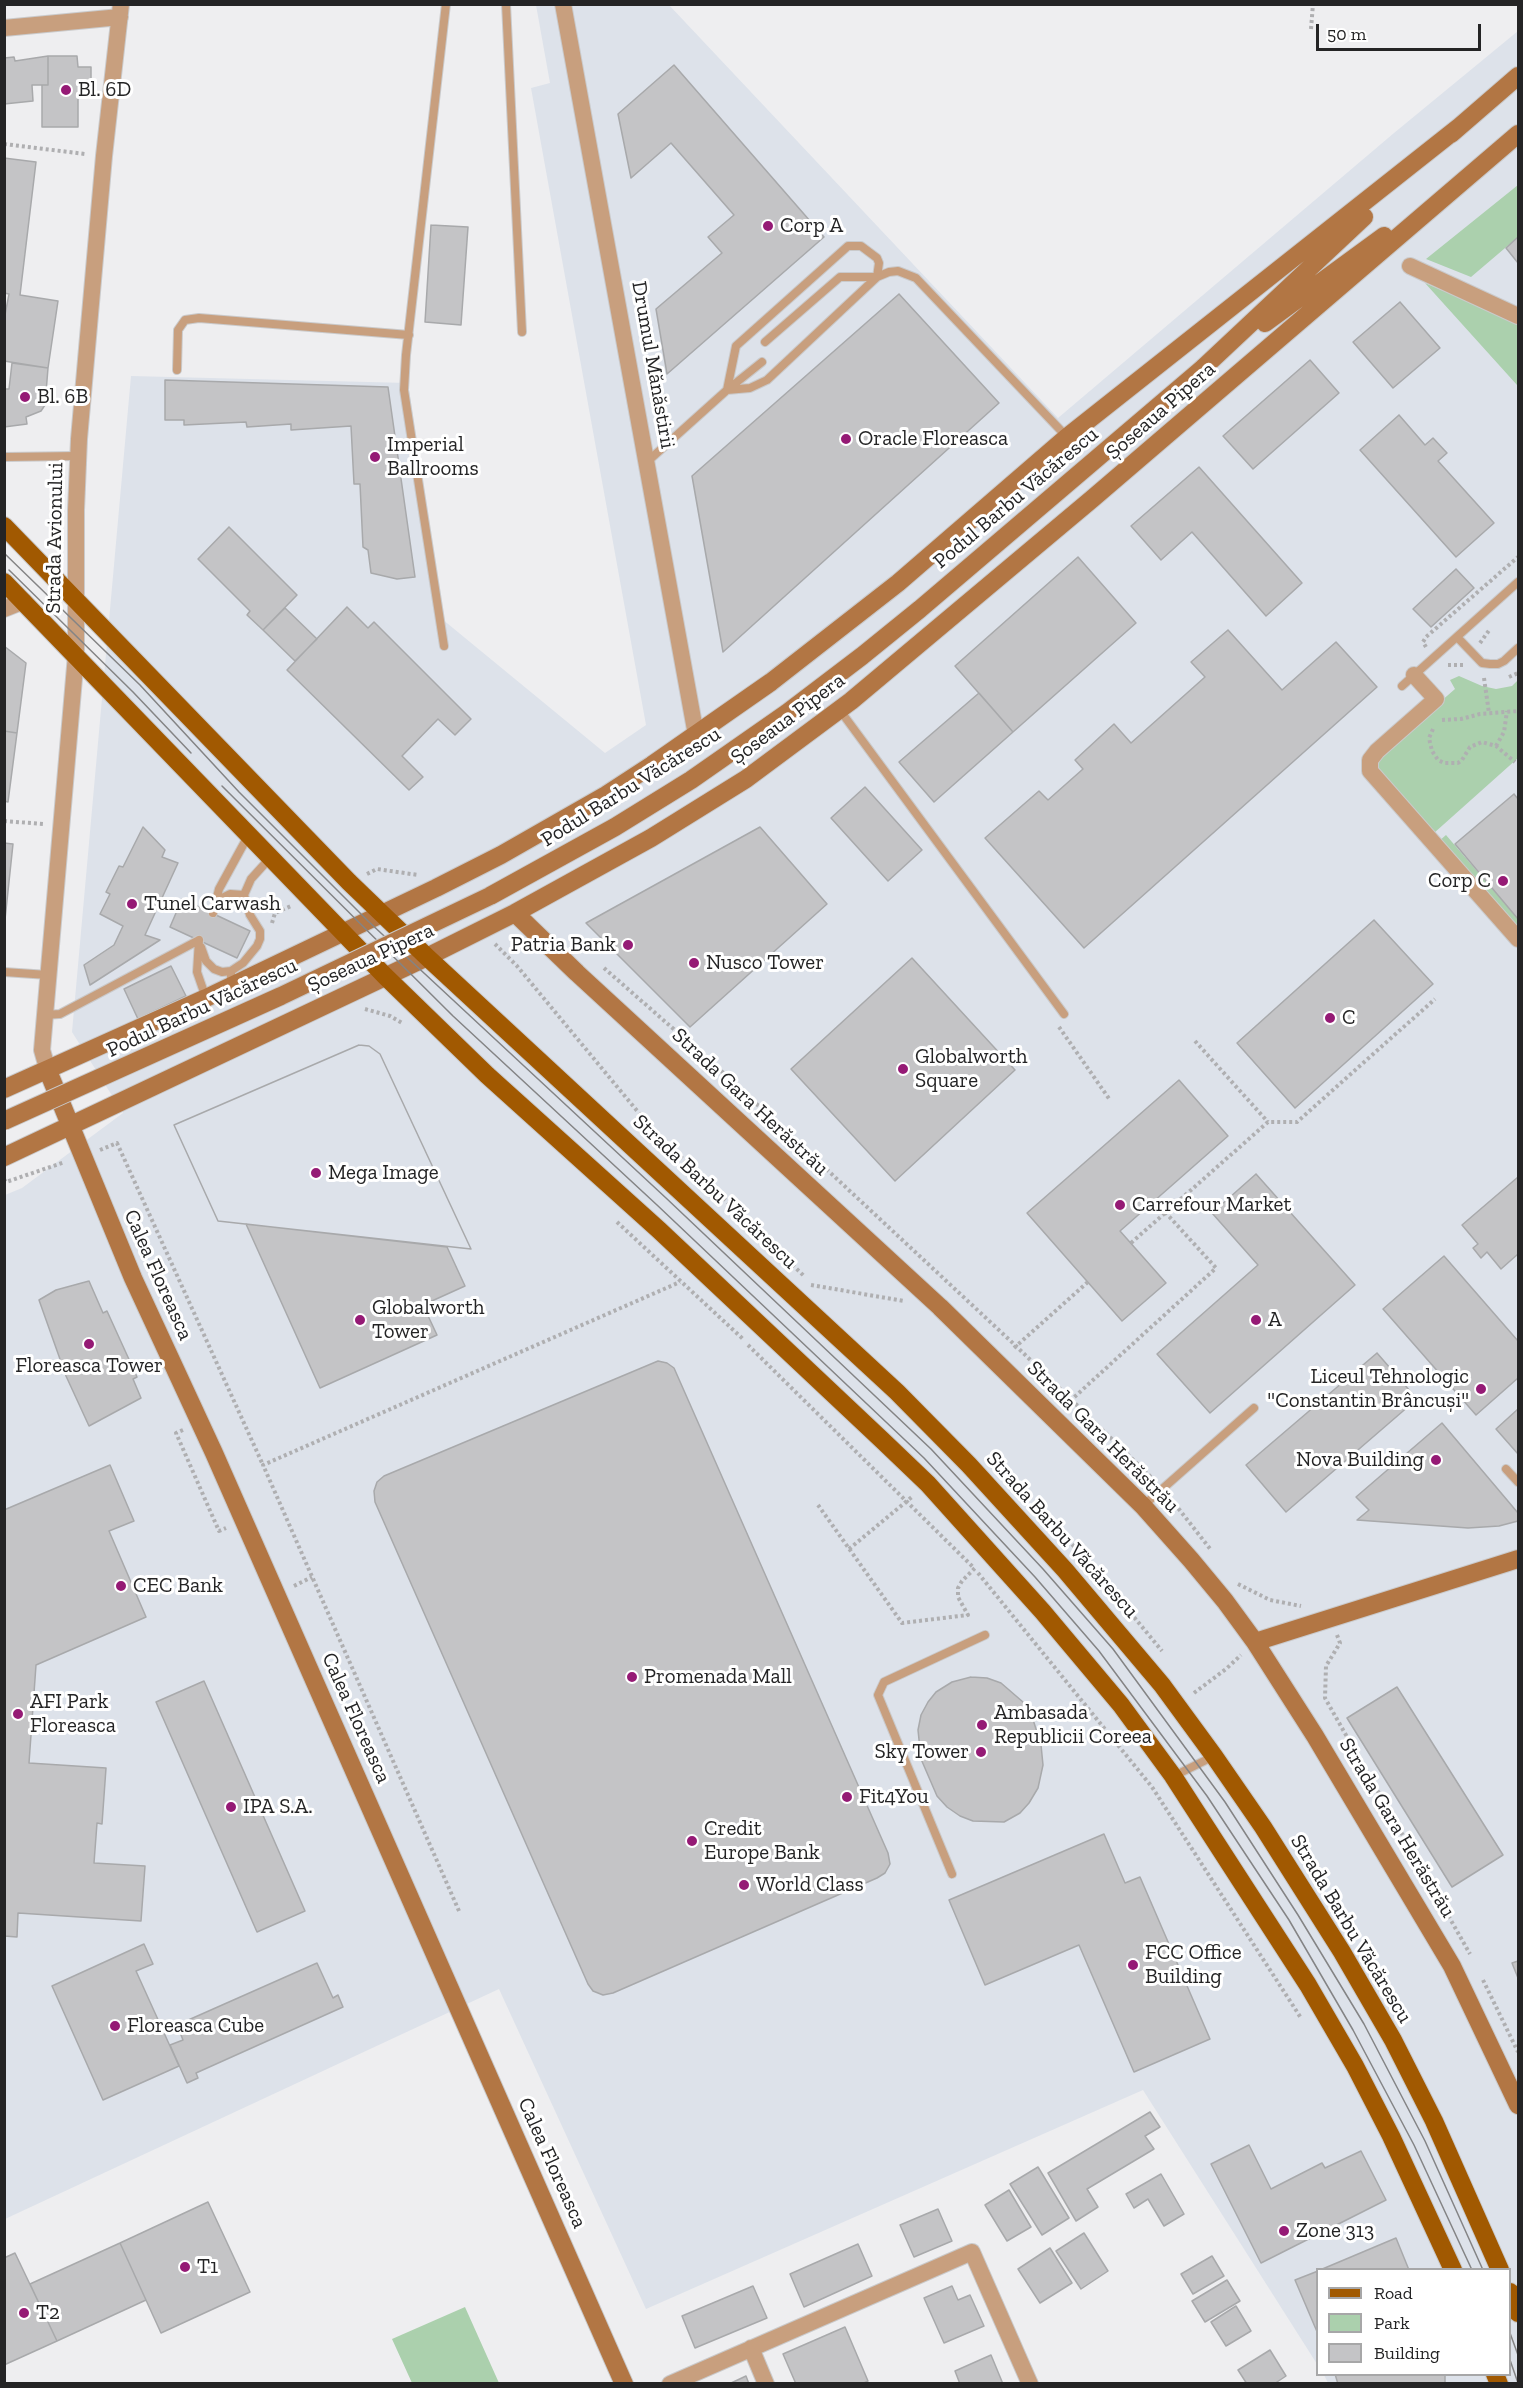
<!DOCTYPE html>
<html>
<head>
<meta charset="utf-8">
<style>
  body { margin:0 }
  #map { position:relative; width:1523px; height:2388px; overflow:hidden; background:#eeeef0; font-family:"Zilla Slab",serif }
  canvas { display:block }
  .frame { position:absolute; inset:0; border:6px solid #242425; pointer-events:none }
  .legend { position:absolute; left:1316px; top:2268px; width:195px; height:108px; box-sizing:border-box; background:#fff; border:2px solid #a7a7a8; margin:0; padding:8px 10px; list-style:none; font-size:18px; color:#242425 }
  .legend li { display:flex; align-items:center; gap:12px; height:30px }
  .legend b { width:30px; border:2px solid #a7a7a8 }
  .scale { position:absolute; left:1316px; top:24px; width:165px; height:27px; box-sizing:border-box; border:3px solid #242425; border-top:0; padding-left:8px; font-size:18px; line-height:21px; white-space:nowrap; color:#242425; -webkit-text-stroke:4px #fff; paint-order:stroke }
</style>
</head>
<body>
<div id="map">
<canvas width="1523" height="2388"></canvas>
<div class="frame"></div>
<ul class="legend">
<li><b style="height:8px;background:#a15901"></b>Road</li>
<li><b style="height:16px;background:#abd0ad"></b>Park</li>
<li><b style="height:16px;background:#c4c4c6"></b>Building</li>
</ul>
<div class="scale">50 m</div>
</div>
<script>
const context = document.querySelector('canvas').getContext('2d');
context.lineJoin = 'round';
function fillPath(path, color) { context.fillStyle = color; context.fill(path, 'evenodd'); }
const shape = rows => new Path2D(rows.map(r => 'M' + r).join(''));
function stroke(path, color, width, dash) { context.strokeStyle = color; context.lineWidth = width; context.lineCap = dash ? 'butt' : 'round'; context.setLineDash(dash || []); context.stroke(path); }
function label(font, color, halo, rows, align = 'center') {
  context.font = font + ' "Zilla Slab",serif'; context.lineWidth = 6; context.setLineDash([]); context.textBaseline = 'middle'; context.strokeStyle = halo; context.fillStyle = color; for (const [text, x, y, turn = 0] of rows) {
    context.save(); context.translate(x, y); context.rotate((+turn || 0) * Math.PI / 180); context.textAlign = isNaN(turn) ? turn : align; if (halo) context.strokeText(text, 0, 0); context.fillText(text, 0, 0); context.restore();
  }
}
fillPath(shape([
  [536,5,669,5,1058,418,1394,133,1518,31,1518,2383,1328,2383,1324,2375,1510,2374,1510,2270,1318,2270,1317,2364,1143,2090,646,2309,499,1989,5,2219,5,1195,22,1188,123,1113,72,1032,131,376,408,383,442,619,605,753,646,725,531,88,550,83]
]), '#dde2ea');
fillPath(shape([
  [1518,185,1518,237,1471,277,1426,259],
  [1425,283,1518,323,1518,384,1517,385],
  [1459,676,1482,686,1496,689,1512,686,1518,680,1518,758,1434,833,1382,778,1375,761,1378,756,1455,689,1450,680],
  [1446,835,1518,919,1518,931,1438,842],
  [465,2307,499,2383,412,2383,392,2339]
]), '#abd0ad');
const building = shape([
  [48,56,48,85,32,85,33,101,4,104,4,58,14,57,15,61,48,56],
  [48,56,77,56,78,67,91,67,91,96,78,96,78,127,42,127,42,85,48,85,48,56],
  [674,65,824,237,667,374,656,309,722,253,708,237,734,215,671,143,631,178,618,114,674,65],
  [4,158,36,162,20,295,58,301,48,368,4,361,4,320,9,294,4,293,4,158],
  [431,225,468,227,461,325,425,322,431,225],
  [1518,237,1518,263,1506,248,1518,237],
  [899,294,999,403,723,652,692,476,899,294],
  [1400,302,1440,348,1393,388,1353,342,1400,302],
  [1310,360,1339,393,1253,469,1223,436,1310,360],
  [12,363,48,368,45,405,41,411,26,417,27,424,4,427,4,389,9,389,12,363],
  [165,380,388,387,415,577,397,579,371,573,368,550,363,547,360,484,354,484,351,426,291,430,291,424,247,427,246,422,184,425,184,420,165,420,165,380],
  [1399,415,1425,445,1433,438,1447,453,1438,461,1494,523,1456,557,1360,450,1399,415],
  [1199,467,1302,583,1266,616,1192,532,1161,560,1131,526,1199,467],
  [229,527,297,595,263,630,247,615,250,611,198,559,229,527],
  [1078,557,1136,623,1013,732,955,666,1078,557],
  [1456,569,1474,588,1431,627,1413,609,1456,569],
  [347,607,368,628,374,622,471,719,455,735,438,719,402,756,423,777,409,790,287,670,347,607],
  [285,608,317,639,295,661,263,630,285,608],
  [1228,630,1282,690,1336,642,1377,687,1084,948,985,838,1039,791,1048,800,1083,769,1075,760,1114,724,1131,743,1205,677,1191,662,1228,630],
  [4,646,26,663,17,733,4,731,4,646],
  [979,693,1013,732,934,802,899,762,979,693],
  [4,731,17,733,8,802,4,801,4,731],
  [865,787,922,850,888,881,831,818,865,787],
  [1514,794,1518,799,1518,919,1455,844,1514,794],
  [143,827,165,850,162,857,178,863,145,935,160,940,90,985,84,965,114,945,123,926,100,914,110,894,106,892,119,866,123,867,143,827],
  [760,827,827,904,690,1027,586,923,760,827],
  [4,843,13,844,4,929,4,843],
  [182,899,250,931,237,958,170,927,182,899],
  [1374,920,1433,984,1295,1108,1237,1043,1374,920],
  [912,958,1015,1070,895,1181,791,1069,912,958],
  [171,966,186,996,138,1019,124,989,171,966],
  [359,1045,369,1046,380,1054,471,1249,218,1221,174,1125,359,1045],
  [359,1045,369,1046,380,1054,471,1249,218,1221,174,1125,359,1045],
  [1179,1080,1228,1136,1120,1231,1166,1283,1122,1321,1027,1213,1179,1080],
  [1256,1174,1355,1285,1210,1413,1157,1354,1258,1265,1212,1213,1256,1174],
  [1518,1177,1518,1254,1501,1269,1487,1252,1481,1258,1473,1248,1478,1244,1462,1225,1518,1177],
  [246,1224,447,1247,465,1286,423,1305,437,1335,320,1388,246,1224],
  [1444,1256,1518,1341,1518,1378,1476,1415,1383,1309,1444,1256],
  [89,1281,103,1313,107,1311,137,1377,133,1379,141,1398,89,1426,66,1376,39,1300,56,1290,89,1281],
  [1377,1353,1417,1399,1286,1512,1246,1465,1377,1353],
  [658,1361,667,1363,674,1368,888,1853,890,1864,885,1873,877,1878,613,1993,603,1995,593,1991,588,1984,375,1502,374,1491,377,1482,384,1476,658,1361],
  [1518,1409,1518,1454,1496,1429,1518,1409],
  [1442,1423,1518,1513,1518,1521,1499,1526,1468,1528,1357,1520,1369,1510,1356,1497,1442,1423],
  [110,1465,134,1521,109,1531,146,1617,36,1665,29,1763,106,1768,102,1824,97,1823,94,1863,145,1866,141,1921,18,1913,17,1937,4,1936,4,1510,110,1465],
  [971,1677,987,1678,1001,1683,1023,1702,1031,1713,1041,1745,1043,1765,1038,1788,1029,1803,1020,1813,1004,1822,973,1821,960,1816,947,1807,937,1796,921,1759,918,1730,921,1715,928,1702,936,1692,952,1682,971,1677],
  [204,1681,305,1911,257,1932,156,1702,204,1681],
  [1397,1687,1503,1855,1452,1887,1347,1718,1397,1687],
  [1104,1834,1125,1883,1140,1877,1210,2039,1134,2072,1079,1945,985,1985,949,1900,1104,1834],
  [144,1944,153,1964,136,1971,179,2066,103,2100,52,1986,144,1944],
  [1518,1961,1518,1978,1512,1963,1518,1961],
  [317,1963,333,1998,338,1995,343,2007,196,2073,198,2078,187,2083,170,2045,183,2040,177,2025,317,1963],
  [1150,2112,1160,2127,1145,2136,1154,2149,1087,2189,1098,2207,1076,2221,1048,2173,1150,2112],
  [1249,2145,1271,2189,1322,2163,1325,2168,1361,2151,1386,2200,1261,2263,1211,2164,1249,2145],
  [1038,2167,1069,2218,1042,2235,1010,2184,1038,2167],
  [1161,2174,1184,2214,1164,2226,1148,2199,1134,2208,1126,2194,1161,2174],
  [1009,2190,1031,2227,1007,2241,985,2205,1009,2190],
  [208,2202,250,2292,161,2333,120,2243,208,2202],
  [938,2209,952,2241,914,2257,900,2225,938,2209],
  [1084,2233,1108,2271,1081,2289,1056,2251,1084,2233],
  [1396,2238,1409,2270,1320,2270,1396,2238],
  [120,2243,146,2300,57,2341,30,2284,120,2243],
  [858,2244,872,2276,804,2307,790,2274,858,2244],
  [1050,2248,1072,2283,1040,2303,1018,2269,1050,2248],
  [15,2253,57,2341,4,2365,4,2258,15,2253],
  [1212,2256,1224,2276,1193,2294,1181,2274,1212,2256],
  [1318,2271,1318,2334,1295,2280,1318,2271],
  [1227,2280,1240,2301,1205,2322,1192,2301,1227,2280],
  [753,2286,767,2318,695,2348,682,2316,753,2286],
  [952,2286,958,2300,970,2295,984,2326,944,2343,924,2298,952,2286],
  [1236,2306,1251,2331,1226,2346,1211,2322,1236,2306],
  [845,2327,868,2381,862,2384,796,2384,783,2354,845,2327],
  [1270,2350,1286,2376,1274,2384,1247,2384,1238,2370,1270,2350],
  [991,2355,1003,2384,960,2384,955,2371,991,2355],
  [1335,2374,1445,2374,1445,2384,1338,2384,1335,2374],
  [746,2376,749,2384,729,2384,746,2376]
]);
fillPath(building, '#c4c4c6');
stroke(building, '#a8a9ab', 1.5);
const lane = shape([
  [506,4,522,332],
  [177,370,178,330,185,320,199,318,409,335],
  [727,390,750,388,767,380,877,277,889,272,898,271,916,278,1067,437],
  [727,390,736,346,848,246,861,246,877,258,879,263,877,277,840,277,765,342],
  [4,457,78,456],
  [648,461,727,390,762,362],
  [1457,637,1482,663,1490,664,1498,664,1504,661,1518,648],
  [444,646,404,390,406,355,446,4],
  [1402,686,1518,582],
  [839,709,1064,1014],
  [216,901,230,894,244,895],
  [213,913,219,889,248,836],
  [199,940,197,972,206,998],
  [201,947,206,961,214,969,222,972,231,971],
  [4,972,48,975],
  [231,986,231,971,243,963,257,946,260,939,260,931,250,915,244,895,251,879,270,858],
  [45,1015,60,1014,199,940],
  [1506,1469,1518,1482],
  [1143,1506,1254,1408],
  [1174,1776,1214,1756],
  [952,1874,878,1695,884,1682,985,1635]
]);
const street = shape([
  [563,4,696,735],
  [4,28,120,17],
  [1410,266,1518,316],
  [4,609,24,601],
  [1414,675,1436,699,1377,751,1370,760,1370,771,1518,939],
  [48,1071,42,1050,76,655,76,510,79,439,104,156,121,4],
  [751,2348,766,2384],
  [670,2384,972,2252,1030,2384]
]);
const secondary = shape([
  [1451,134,1518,76],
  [1265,323,1384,236],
  [1203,368,1364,217],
  [515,913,577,973,940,1307,1143,1506,1191,1560,1225,1601,1255,1642,1315,1736,1452,1966,1518,2105],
  [48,1071,133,1278,214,1453,624,2384],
  [4,1089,206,998,436,888,501,855,606,795,652,765,771,682,898,583,1067,437,1459,127],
  [4,1157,427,957,515,913,651,838,746,779,851,701,1092,499,1518,134],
  [1255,1642,1518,1559]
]);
const primary = shape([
  [4,526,349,882,427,957,897,1392,969,1465,1065,1570,1162,1685,1214,1756,1263,1827,1342,1952,1393,2040,1434,2121,1500,2270],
  [4,582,385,976,487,1075,659,1230,882,1440,928,1484,1043,1612,1121,1705,1173,1776,1308,1985,1355,2066,1391,2136,1453,2270],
  [1510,2292,1518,2313],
  [1495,2374,1499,2384]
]);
stroke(lane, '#cacacb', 10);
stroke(street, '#cacacb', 18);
stroke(secondary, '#cacacb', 20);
stroke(primary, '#cacacb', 20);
stroke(shape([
  [1311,29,1313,4],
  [4,144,85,154],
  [1480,643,1490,629],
  [1426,647,1423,642,1426,637,1518,557],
  [1448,665,1464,665],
  [1509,677,1518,673],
  [1484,678,1489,713],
  [1442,720,1461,719,1480,714,1518,711],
  [1433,729,1429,738,1432,751,1438,760,1444,763,1458,763,1462,760,1470,747,1482,742,1496,746,1515,762],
  [1496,746,1504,732,1507,711],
  [4,821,43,824],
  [367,874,377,869,418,875],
  [272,923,275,913,291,906],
  [495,944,517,966,653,1130,804,1276],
  [604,968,718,1068,1016,1346,1154,1480],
  [365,1009,390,1016,402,1023],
  [1059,1027,1110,1100],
  [1195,1041,1268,1122],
  [100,1150,117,1143,263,1465],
  [4,1179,6,1182,65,1162],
  [617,1222,743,1339],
  [1131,1243,1268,1122,1297,1122,1435,999],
  [811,1285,904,1301],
  [748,1345,973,1567],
  [1014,1348,1088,1282],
  [1070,1401,1216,1268,1166,1213],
  [183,1430,176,1433,219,1531,226,1528],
  [1171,1499,1211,1550],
  [818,1505,902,1623,968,1615,958,1597,958,1588,962,1581,975,1568],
  [1035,1505,1086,1559,1162,1651],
  [849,1549,913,1496],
  [978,1573,1152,1787,1301,2018],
  [1238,1584,1270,1600,1301,1606],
  [294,1586,312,1577],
  [1337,1635,1340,1643,1326,1666,1325,1698,1470,1954],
  [1194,1693,1226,1669,1241,1655],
  [459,1911,263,1465,680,1282],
  [1483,1980,1518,2052]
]), '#afafb1', 4, [3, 3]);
stroke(lane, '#c89f7e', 8);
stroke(street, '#c89f7e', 16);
stroke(secondary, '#b27644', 18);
stroke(primary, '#a15901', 18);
stroke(shape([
  [4,553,140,685,239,792,368,921,666,1198,931,1449,1043,1569,1113,1649,1225,1802,1298,1915,1364,2024,1425,2141,1483,2270],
  [9,570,133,692,191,753],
  [222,786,453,1016,657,1205,924,1458,1035,1577,1099,1651,1207,1796,1289,1920,1353,2030,1414,2145,1472,2270],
  [1510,2333,1518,2355],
  [1510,2360,1518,2383]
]), '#848485', 1.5);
const secondaryBridge = shape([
  [4,1121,281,996,490,896,615,827,691,780,787,713,862,656,920,609,1203,368]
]);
stroke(secondaryBridge, '#cacacb', 20, []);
stroke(secondaryBridge, '#b27644', 18);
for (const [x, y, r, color] of [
  [66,90,6,"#951a75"],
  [768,226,6,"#951a75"],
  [25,397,6,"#951a75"],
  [846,439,6,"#951a75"],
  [375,457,6,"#951a75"],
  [1503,881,6,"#951a75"],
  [132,904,6,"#951a75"],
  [628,945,6,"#951a75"],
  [694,963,6,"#951a75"],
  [1330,1018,6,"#951a75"],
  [903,1069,6,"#951a75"],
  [316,1173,6,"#951a75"],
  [1120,1205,6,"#951a75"],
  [360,1320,6,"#951a75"],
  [1256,1320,6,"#951a75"],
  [89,1344,6,"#951a75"],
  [1481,1389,6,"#951a75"],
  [1436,1460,6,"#951a75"],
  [121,1586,6,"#951a75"],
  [632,1677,6,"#951a75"],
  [18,1714,6,"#951a75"],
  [982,1725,6,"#951a75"],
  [981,1752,6,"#951a75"],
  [847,1797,6,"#951a75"],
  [231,1807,6,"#951a75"],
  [692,1841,6,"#951a75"],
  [744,1885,6,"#951a75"],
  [1133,1965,6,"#951a75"],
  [115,2026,6,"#951a75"],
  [1284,2231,6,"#951a75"],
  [185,2267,6,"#951a75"],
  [24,2313,6,"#951a75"]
]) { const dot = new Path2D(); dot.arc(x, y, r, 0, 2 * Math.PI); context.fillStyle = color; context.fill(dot); stroke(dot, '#fff', 2); }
label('21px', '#242425', '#fff', [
  ["Bl. 6D",78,90],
  ["Corp A",780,226],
  ["Bl. 6B",37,397],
  ["Oracle Floreasca",858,439],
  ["Imperial",387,445],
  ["Ballrooms",387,469],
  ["Corp C",1491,881,"right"],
  ["Tunel Carwash",144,904],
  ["Patria Bank",616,945,"right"],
  ["Nusco Tower",706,963],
  ["C",1342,1018],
  ["Globalworth",915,1057],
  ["Square",915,1081],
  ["Mega Image",328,1173],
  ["Carrefour Market",1132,1205],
  ["Globalworth",372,1308],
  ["Tower",372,1332],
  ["A",1268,1320],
  ["Floreasca Tower",89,1366,"center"],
  ["Liceul Tehnologic",1469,1377,"right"],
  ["\"Constantin Brâncuși\"",1469,1401,"right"],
  ["Nova Building",1424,1460,"right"],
  ["CEC Bank",133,1586],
  ["Promenada Mall",644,1677],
  ["AFI Park",30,1702],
  ["Floreasca",30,1726],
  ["Ambasada",994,1713],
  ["Republicii Coreea",994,1737],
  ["Sky Tower",969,1752,"right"],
  ["Fit4You",859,1797],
  ["IPA S.A.",243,1807],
  ["Credit",704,1829],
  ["Europe Bank",704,1853],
  ["World Class",756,1885],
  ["FCC Office",1145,1953],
  ["Building",1145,1977],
  ["Floreasca Cube",127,2026],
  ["Zone 313",1296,2231],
  ["T1",197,2267],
  ["T2",36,2313]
], 'left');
label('21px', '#242425', '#fff', [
  ["Drumul Mănăstirii",653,365,80],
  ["Șoseaua Pipera",1161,411,-41],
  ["Podul Barbu Văcărescu",1016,498,-40],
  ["Strada Avionului",55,538,-89],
  ["Șoseaua Pipera",788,719,-37],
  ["Podul Barbu Văcărescu",631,787,-32],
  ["Șoseaua Pipera",371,958,-25],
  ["Podul Barbu Văcărescu",202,1008,-25],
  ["Strada Gara Herăstrău",750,1102,43],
  ["Strada Barbu Văcărescu",715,1192,43],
  ["Calea Floreasca",158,1275,66],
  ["Strada Gara Herăstrău",1103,1437,45],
  ["Strada Barbu Văcărescu",1062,1535,48],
  ["Calea Floreasca",356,1718,66],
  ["Strada Gara Herăstrău",1397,1828,59],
  ["Strada Barbu Văcărescu",1351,1929,59],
  ["Calea Floreasca",552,2163,66]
]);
</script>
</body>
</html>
